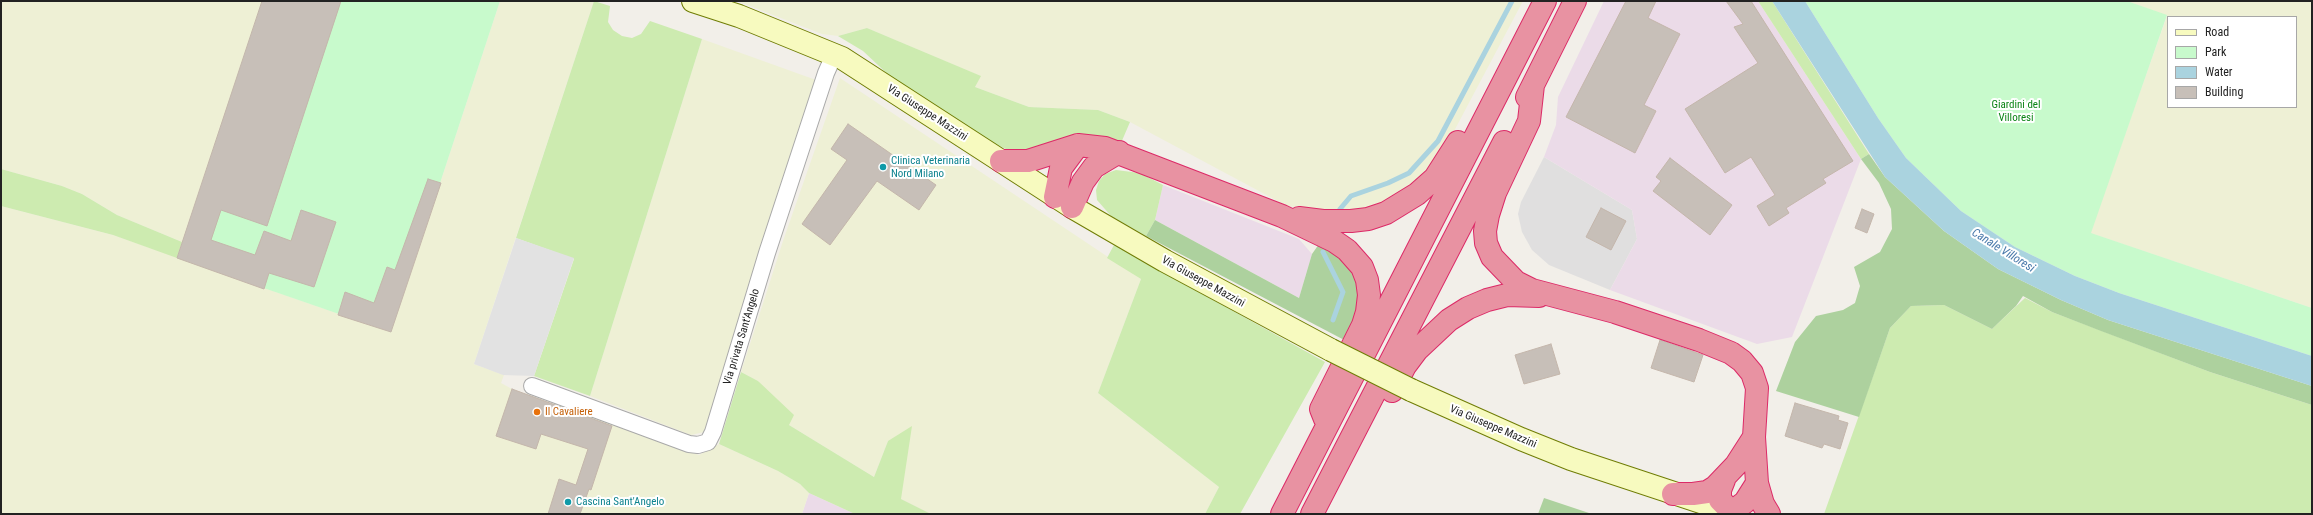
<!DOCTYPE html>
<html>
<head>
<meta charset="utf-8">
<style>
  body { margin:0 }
  #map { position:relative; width:2313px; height:515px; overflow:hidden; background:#f2efe9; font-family:"Roboto Condensed",sans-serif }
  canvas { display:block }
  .frame { position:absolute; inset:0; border:2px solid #222; pointer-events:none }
  .legend { position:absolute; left:2167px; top:16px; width:130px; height:92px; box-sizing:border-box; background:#fff; border:1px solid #a7a7a7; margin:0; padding:5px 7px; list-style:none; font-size:12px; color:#222 }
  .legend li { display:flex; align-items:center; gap:8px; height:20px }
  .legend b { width:20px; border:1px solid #a7a7a7 }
</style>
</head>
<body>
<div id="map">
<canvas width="2313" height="515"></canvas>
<div class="frame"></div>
<ul class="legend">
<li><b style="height:5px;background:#f7fabf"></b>Road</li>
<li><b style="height:11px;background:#c8facc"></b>Park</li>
<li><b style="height:11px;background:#aad3df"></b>Water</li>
<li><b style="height:11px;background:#c7bfb8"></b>Building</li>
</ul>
</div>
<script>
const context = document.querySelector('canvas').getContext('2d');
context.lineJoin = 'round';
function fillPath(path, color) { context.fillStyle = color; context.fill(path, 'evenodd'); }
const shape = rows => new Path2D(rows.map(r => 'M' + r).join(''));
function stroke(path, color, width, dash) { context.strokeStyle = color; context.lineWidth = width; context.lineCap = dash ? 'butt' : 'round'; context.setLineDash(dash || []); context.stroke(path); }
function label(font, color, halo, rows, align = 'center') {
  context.font = font + ' "Roboto Condensed",sans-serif'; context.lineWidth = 4; context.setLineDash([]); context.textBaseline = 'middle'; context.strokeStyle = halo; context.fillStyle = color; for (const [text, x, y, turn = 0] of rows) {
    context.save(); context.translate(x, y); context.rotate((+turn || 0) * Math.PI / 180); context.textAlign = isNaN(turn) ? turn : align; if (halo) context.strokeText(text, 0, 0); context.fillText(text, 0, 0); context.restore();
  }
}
fillPath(shape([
  [1544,157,1632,210,1637,239,1610,290,1549,265,1532,250,1522,232,1518,214,1521,202]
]), '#e0dfdf');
fillPath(shape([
  [1604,1,1758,1,1861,159,1792,337,1757,344,1610,290,1637,239,1632,210,1544,157,1556,125,1558,97],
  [1163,185,1299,239,1312,254,1299,298,1155,220],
  [809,493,855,514,802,514]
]), '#ebdbe8');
fillPath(shape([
  [1,1,262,1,182,242,117,215,82,194,62,186,1,169],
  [500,1,594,1,474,364,504,375,501,383,512,389,699,455,719,444,778,471,800,484,809,493,802,514,1,514,1,206,113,235,391,332],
  [737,1,1523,1,1444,150,1416,184,1382,206,1348,213,1287,206,1130,122,1098,110,1029,107,975,87,980,76,867,28,838,36,822,34],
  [2127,1,2312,1,2312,308,2090,233,2167,16],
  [2168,17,2296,17,2296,107,2168,107],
  [702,39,816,80,704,432,691,435,590,396],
  [840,78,1141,279,1098,393,1219,487,1205,514,931,514,901,499,888,441,874,477,789,425,758,381,741,372,783,241]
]), '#eef0d5');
fillPath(shape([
  [594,1,610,6,608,22,613,30,622,36,632,38,641,34,650,21,702,39,590,396,534,376,574,259,516,238],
  [1758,1,1772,1,1869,154,1861,159],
  [867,28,981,76,975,87,1029,107,1098,110,1130,122,1121,143,1021,152,1006,149,989,141,895,81,863,51,838,36],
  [1,169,62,186,82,194,117,215,182,242,177,258,113,235,1,206],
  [1116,170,1140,173,1163,185,1155,220,1146,236,1111,216,1097,200,1096,190,1099,181,1105,174],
  [1114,245,1325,362,1240,514,1205,514,1219,487,1098,393,1141,279,1107,258],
  [2025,298,2052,312,2210,372,2312,405,2312,514,1824,514,1890,328,1911,306,1944,305,1992,329],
  [741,372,758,381,794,415,789,425,874,477,888,441,912,426,901,499,931,514,855,514,809,493,800,484,778,471,719,444]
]), '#cdebb0');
fillPath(shape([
  [1869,154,1885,177,1944,231,1998,269,2061,300,2108,320,2312,386,2312,405,2210,372,2101,331,2052,312,2023,296,2016,306,1992,329,1944,305,1911,306,1890,328,1859,417,1776,391,1795,342,1816,316,1843,310,1855,303,1860,286,1854,267,1880,252,1892,229,1891,209,1879,183,1861,159],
  [1155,220,1299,298,1312,254,1319,244,1332,251,1354,270,1362,300,1348,342,1146,236],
  [1544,498,1592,514,1538,514]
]), '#add19e');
fillPath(shape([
  [262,1,500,1,391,332,177,258],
  [1805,1,2127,1,2167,15,2091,233,2312,308,2312,356,2119,293,2075,276,2015,247,1961,211,1906,158,1878,118]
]), '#c8facc');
fillPath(shape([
  [516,238,574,258,534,376,503,375,474,364]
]), '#e2e2e2');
fillPath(shape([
  [1772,1,1805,1,1878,118,1906,158,1961,211,2015,247,2075,276,2119,293,2312,356,2312,386,2108,320,2061,300,1998,269,1944,231,1885,177]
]), '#aad3df');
stroke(shape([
  [1340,209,1351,196,1388,183,1409,173,1438,141,1512,1],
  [1323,252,1343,292,1333,320]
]), '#aad3df', 5);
const building = shape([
  [262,1,341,1,267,226,221,210,211,240,255,255,264,231,291,241,301,210,336,222,314,287,269,273,264,289,177,258,262,1],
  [1626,1,1656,1,1648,18,1680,34,1644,105,1656,111,1635,153,1566,117,1626,1],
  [1726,1,1751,1,1853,161,1823,179,1826,183,1786,208,1789,213,1769,226,1757,206,1775,195,1751,157,1725,173,1685,109,1758,63,1734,27,1743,24,1726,1],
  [848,124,936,185,919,210,877,181,830,245,802,224,847,160,831,149,848,124],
  [1670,158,1732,205,1710,235,1653,191,1661,181,1656,177,1670,158],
  [428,179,441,183,391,332,338,315,345,292,374,303,387,267,395,270,428,179],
  [1601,208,1626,221,1611,250,1586,237,1601,208],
  [1862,209,1874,214,1867,233,1855,228,1862,209],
  [1660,340,1703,355,1694,382,1651,368,1660,340],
  [1551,344,1560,374,1524,384,1515,355,1551,344],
  [512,389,612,426,591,490,589,489,580,514,548,514,559,479,576,485,588,449,541,434,536,449,496,436,512,389],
  [1795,403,1839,416,1838,420,1848,423,1840,449,1824,444,1822,448,1785,436,1795,403]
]);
fillPath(building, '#c7bfb8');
stroke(building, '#c4b6ab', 1);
const street = shape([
  [532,386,689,444,698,445,708,442,713,432,767,253,826,73,834,55]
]);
const secondary = shape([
  [693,1,739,16,842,58,1072,207,1165,261,1331,350],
  [1411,390,1521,439,1571,459,1737,514]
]);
const highway = shape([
  [1533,85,1529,121,1495,193,1488,215,1485,231,1486,243,1492,257,1516,282,1532,290,1615,312,1699,340,1731,353,1742,361,1752,373,1757,388,1754,437,1757,483,1763,504,1769,514],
  [1527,97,1575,1],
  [1001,161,1028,161,1078,145,1105,148,1282,216,1334,241,1347,250,1362,267,1367,280,1369,295,1367,312,1363,325,1321,409,1325,419],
  [1055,197,1061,168,1078,145],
  [1072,207,1083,182,1094,167,1119,152],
  [1299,218,1323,221,1351,221,1368,219,1386,213,1417,194,1435,178,1458,142],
  [1392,391,1405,366,1417,350,1449,320,1468,308,1487,300,1507,295,1539,296],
  [1724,480,1720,490,1720,500,1732,512,1745,502,1757,483],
  [1673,494,1693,494,1707,492,1715,487,1736,465,1754,437],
  [1282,514,1545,1],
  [1312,514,1504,142]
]);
stroke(street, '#a9a9a9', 18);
stroke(secondary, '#707d05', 24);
stroke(highway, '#dc2a67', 24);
stroke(street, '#fff', 16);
stroke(secondary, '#f7fabf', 22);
stroke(highway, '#e892a2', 22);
const secondaryBridge = shape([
  [1331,350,1411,390]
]);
stroke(secondaryBridge, '#707d05', 24, []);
stroke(secondaryBridge, '#f7fabf', 22);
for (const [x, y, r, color] of [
  [883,167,4,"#0f9aa8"],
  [537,412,4,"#e8710a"],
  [568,502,4,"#0f9aa8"]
]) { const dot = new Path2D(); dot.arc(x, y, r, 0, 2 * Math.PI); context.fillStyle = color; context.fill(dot); stroke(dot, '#fff', 1.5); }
label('11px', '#0c8416', '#fff', [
  ["Giardini del",2016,105],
  ["Villoresi",2016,118]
]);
label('11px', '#222', '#fff', [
  ["Via Giuseppe Mazzini",927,113,33],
  ["Via Giuseppe Mazzini",1203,282,29],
  ["Via privata Sant'Angelo",742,337,-73],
  ["Via Giuseppe Mazzini",1493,427,23]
]);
label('11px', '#0d838f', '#fff', [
  ["Clinica Veterinaria",891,161],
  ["Nord Milano",891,174],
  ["Cascina Sant'Angelo",576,502]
], 'left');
label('11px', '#c56008', '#fff', [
  ["Il Cavaliere",545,412]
], 'left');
label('italic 12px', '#4a7aab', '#fff', [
  ["Canale Villoresi",2003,251,32]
]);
</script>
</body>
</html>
